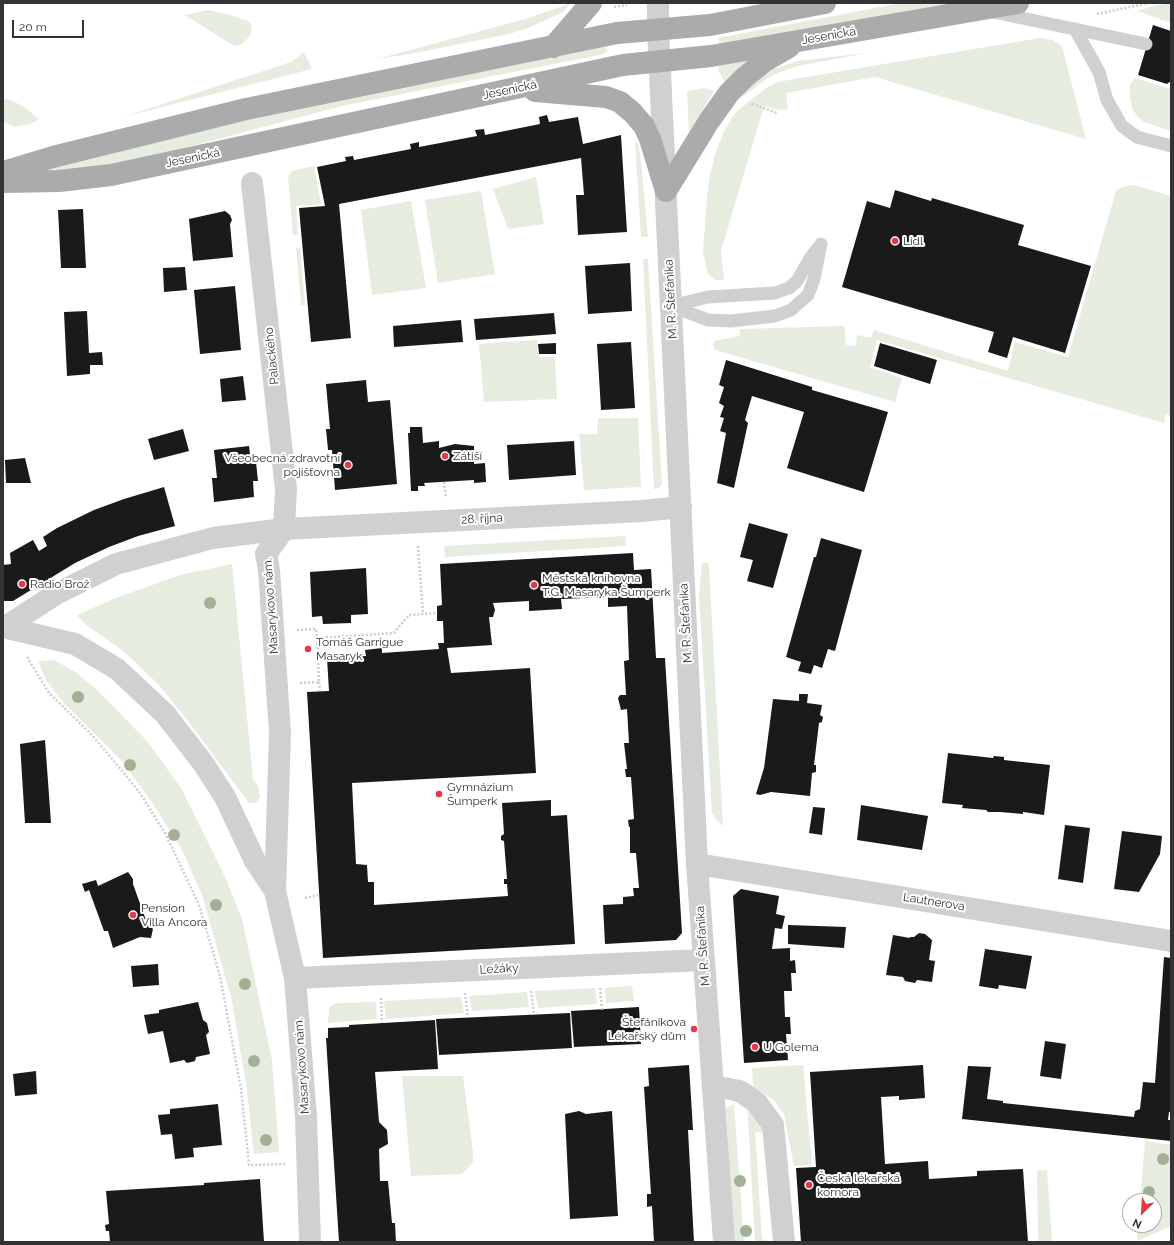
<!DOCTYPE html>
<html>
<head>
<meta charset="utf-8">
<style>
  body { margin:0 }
  #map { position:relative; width:1174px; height:1245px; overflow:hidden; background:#fff; font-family:Raleway,sans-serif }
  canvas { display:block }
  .frame { position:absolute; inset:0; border:4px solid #333; pointer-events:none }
  .north { position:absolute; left:1122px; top:1193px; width:40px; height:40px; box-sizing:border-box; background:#fff; border:1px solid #adadad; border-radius:50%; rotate:205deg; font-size:11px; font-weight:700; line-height:16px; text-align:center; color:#333 }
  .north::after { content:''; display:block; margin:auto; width:14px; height:18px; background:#e63946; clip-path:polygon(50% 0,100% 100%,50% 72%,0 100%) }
  .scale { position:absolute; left:12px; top:20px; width:72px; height:18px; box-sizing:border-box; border:2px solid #333; border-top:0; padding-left:5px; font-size:12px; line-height:14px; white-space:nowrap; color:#333; -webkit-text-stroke:3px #fff; paint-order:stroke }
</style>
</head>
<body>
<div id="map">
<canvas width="1174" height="1245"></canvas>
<div class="frame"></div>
<div class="north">N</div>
<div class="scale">20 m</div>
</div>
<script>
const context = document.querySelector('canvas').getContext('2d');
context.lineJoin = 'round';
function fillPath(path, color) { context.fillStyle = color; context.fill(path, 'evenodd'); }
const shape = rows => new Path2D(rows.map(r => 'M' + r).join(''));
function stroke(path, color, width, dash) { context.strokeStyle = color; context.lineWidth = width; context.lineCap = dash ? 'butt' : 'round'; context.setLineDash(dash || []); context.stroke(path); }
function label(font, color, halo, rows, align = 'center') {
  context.font = font + ' Raleway,sans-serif'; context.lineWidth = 4; context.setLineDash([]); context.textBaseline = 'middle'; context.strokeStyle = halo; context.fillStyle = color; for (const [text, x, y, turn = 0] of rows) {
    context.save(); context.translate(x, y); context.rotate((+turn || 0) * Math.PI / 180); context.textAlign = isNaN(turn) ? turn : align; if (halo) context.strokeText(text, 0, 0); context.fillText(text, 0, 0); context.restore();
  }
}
fillPath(shape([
  [571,3,563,12,528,28,509,34,416,53,377,59,529,18],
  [901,3,955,3,720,45,718,38],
  [1171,3,1171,23,1137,11,1153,6],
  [208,10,227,14,248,21,251,24,252,28,250,36,242,44,237,46,231,44,185,15],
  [1040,38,1053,40,1062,46,1086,139,875,77,786,93,788,109,780,110,764,106,721,251,724,280,716,280,708,274,703,252,706,209,709,180,715,154,724,131,736,112,766,88,777,82],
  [604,47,608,50,604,54,342,106,173,151,100,166,47,174,41,171,96,158,217,125],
  [304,52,312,69,123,117,291,62],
  [867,53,798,66,780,72,766,79,744,96,740,94,761,76,774,69,797,61],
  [753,58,725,82,719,72,718,61],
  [1135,78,1170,89,1171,87,1171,131,1144,122,1137,116,1132,108,1130,97,1130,85],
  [705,88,714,91,689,132,687,91],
  [3,99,11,100,24,107,39,119,30,124,15,127,3,122],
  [635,142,638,143,641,161,648,237,641,237],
  [314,166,321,204,296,206,298,235,293,235,288,177,292,171],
  [536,177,544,224,508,229,493,189],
  [1134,185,1171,196,1171,416,1166,414,1164,423,877,340,870,367,902,378,895,402,715,350,713,345,714,341,740,336,740,329,844,326,846,345,856,346,857,335,871,338,874,330,1008,371,1015,342,1068,357,1116,191,1122,187],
  [481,191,495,274,438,283,425,200],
  [411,201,426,288,372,295,361,210],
  [296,248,300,248,305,305,301,305],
  [643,259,648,259,662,484,659,488,654,489],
  [537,340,538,357,555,357,557,399,484,402,479,344],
  [598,418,638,418,641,487,584,490,579,434,597,434],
  [625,536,626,546,445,557,444,546],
  [702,563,708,563,709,567,723,826,716,820,712,813,699,596],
  [232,564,253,779,258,786,260,797,256,803,249,803,185,717,157,683,122,650,85,624,77,615,116,598,180,575],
  [54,660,77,673,98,691,147,741,181,788,227,881,242,919,272,1060,279,1152,254,1154,247,1090,232,1001,202,895,182,850,151,801,122,761,62,701,46,680,38,661],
  [632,986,634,1001,606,1003,605,988],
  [595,988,597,1004,538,1008,535,991],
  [527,992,529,1007,472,1011,469,996],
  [461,997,464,1013,386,1019,384,1001],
  [376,1002,377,1019,328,1023,329,1007,336,1003],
  [803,1065,812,1165,794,1166,784,1114,774,1100,753,1087,752,1068],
  [402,1076,463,1076,473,1151,473,1162,462,1174,411,1176],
  [747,1101,770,1135,755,1131,762,1239,771,1242,755,1242],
  [734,1104,744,1242,733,1242,726,1108],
  [1145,1141,1171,1145,1171,1226,1137,1241,1138,1225,1154,1225,1154,1201,1140,1201],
  [1047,1170,1052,1242,1038,1242,1037,1171]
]), '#e6ecdf');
fillPath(shape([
  [1153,25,1171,31,1171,81,1167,84,1138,75],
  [547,115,549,122,578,117,583,144,621,135,627,232,578,235,576,195,584,195,581,158,339,204,351,338,311,342,299,208,325,206,317,167,346,161,345,157,353,156,354,160,411,149,410,144,419,142,419,147,477,136,475,130,484,129,485,135,540,124,539,117],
  [895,190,931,201,932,198,1024,225,1018,245,1091,266,1065,353,1013,337,1007,358,988,352,994,332,842,287,867,201,890,208],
  [83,209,86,268,61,268,58,210],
  [225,211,230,215,232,220,230,224,233,257,193,261,189,219],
  [630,263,632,311,588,314,585,266],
  [185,267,187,290,164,292,163,268],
  [235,286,241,350,200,354,194,290],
  [87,311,89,353,102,352,103,365,90,365,90,374,67,376,64,312],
  [554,313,556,334,476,340,474,319],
  [461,320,463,342,394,347,393,326],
  [631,342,635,408,601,410,597,344],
  [556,343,556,354,539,354,538,344],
  [880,343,937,360,930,384,874,366],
  [726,360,812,387,812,390,888,412,864,492,787,468,804,412,752,396,745,420,748,423,734,488,717,483,726,433,720,431,724,418,720,417,724,406,719,403,724,387,719,385],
  [243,376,246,400,222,402,220,379],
  [366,380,368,402,390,400,397,484,335,490,332,450,328,450,326,429,330,429,326,384],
  [410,427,422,427,423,443,439,441,439,448,455,444,474,446,474,464,485,463,486,482,474,483,474,480,424,483,425,486,418,486,418,491,411,491,408,433,410,433],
  [183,429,189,451,154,460,148,439],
  [574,441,576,475,509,480,507,445],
  [249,446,251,463,256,462,258,481,253,481,254,497,214,502,212,478,217,478,214,450],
  [25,458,31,483,6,483,5,460],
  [164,487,175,526,138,536,109,547,75,563,13,601,3,601,3,565,11,564,10,553,33,540,39,551,47,546,43,537,57,528,94,510,124,499],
  [749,523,788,534,773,588,747,581,753,560,740,557],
  [821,538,862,550,835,651,828,649,822,668,814,665,811,674,798,671,801,662,786,657,814,557,816,557],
  [633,553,634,570,651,569,656,658,665,658,682,933,676,940,605,944,603,905,623,904,623,897,634,896,633,888,639,888,636,853,630,853,630,827,629,827,628,820,634,819,631,777,626,777,625,769,627,769,624,743,629,743,627,709,621,710,618,698,620,695,626,695,624,661,629,660,627,606,608,607,608,597,561,599,562,609,529,611,529,601,493,603,495,610,493,617,489,617,492,645,447,648,451,673,530,668,536,773,352,783,356,864,367,865,368,882,374,882,374,905,508,896,507,884,504,884,504,879,507,879,504,841,501,840,501,836,504,834,502,803,551,800,551,816,567,815,575,944,323,958,307,692,329,691,327,658,366,656,365,650,382,648,382,653,439,649,438,643,444,643,443,621,437,621,437,606,442,605,440,564],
  [366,568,368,614,351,615,351,623,323,624,322,616,312,617,310,572],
  [799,694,808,694,807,703,822,705,820,715,823,717,822,722,819,723,814,765,816,765,816,772,812,773,810,796,771,792,760,795,756,794,764,768,773,699,799,701],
  [45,740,51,823,25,823,20,744],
  [948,753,993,758,994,756,1004,757,1004,760,1050,765,1044,815,1023,812,1023,814,1000,812,988,812,986,810,962,808,963,805,942,803],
  [861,805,928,816,922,850,857,840],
  [813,807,825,808,822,835,809,833],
  [1065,825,1090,828,1083,883,1058,879],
  [1122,831,1162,836,1160,854,1139,892,1114,889],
  [128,872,133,879,133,884,147,923,153,929,151,938,140,937,113,948,108,931,104,931,89,890,85,892,82,884,96,880,98,886],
  [741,889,779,896,776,914,785,916,782,929,775,928,772,949,790,948,790,961,795,960,796,973,791,973,792,991,784,991,785,1017,790,1017,791,1034,786,1034,788,1060,744,1063,733,896],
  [788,925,846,927,844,948,788,944],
  [919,933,925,934,932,940,929,960,935,961,932,982,917,980,915,983,905,981,903,977,886,975,893,935,910,938,910,937,914,937],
  [985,949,1032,956,1026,989,999,985,998,989,979,986],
  [1164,957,1171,958,1171,1112,1169,1112,1168,1120,1171,1120,1171,1141,962,1119,968,1066,991,1067,987,1099,1003,1101,1003,1103,1134,1117,1135,1111,1140,1109,1143,1082,1155,1083],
  [158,964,159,985,133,987,131,966],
  [198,1002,203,1020,207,1023,209,1032,206,1035,210,1054,196,1057,195,1061,187,1063,184,1060,170,1063,163,1031,148,1034,144,1015,159,1013,159,1010],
  [639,1007,641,1044,574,1047,571,1011],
  [570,1013,572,1048,439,1055,436,1019],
  [435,1020,438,1069,375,1072,379,1122,387,1130,388,1144,379,1149,380,1181,388,1181,392,1223,395,1223,396,1242,339,1242,326,1038,328,1038,328,1028,349,1027,349,1025],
  [1045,1041,1066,1044,1061,1079,1040,1076],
  [689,1065,693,1130,688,1130,694,1242,654,1242,652,1206,647,1207,647,1194,651,1194,644,1087,649,1086,648,1068],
  [923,1065,925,1098,899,1100,899,1096,881,1097,885,1164,928,1161,929,1179,977,1176,977,1171,1023,1169,1028,1242,801,1242,796,1168,816,1167,810,1072],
  [36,1071,37,1094,15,1096,13,1074],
  [218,1104,222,1145,193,1148,194,1157,175,1159,172,1134,161,1135,158,1115,170,1114,170,1109],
  [579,1111,586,1114,612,1111,618,1216,570,1219,565,1114],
  [260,1179,264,1242,110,1242,109,1231,106,1231,105,1225,109,1224,106,1191,204,1185,204,1183]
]), '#1a1a1a');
stroke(shape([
  [614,7,627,5],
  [1097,14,1149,3],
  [752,104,777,113],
  [444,482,446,498],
  [418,546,423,614],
  [297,630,316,629,317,638],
  [27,657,49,693,90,733,114,761,140,793,166,835,199,905,220,976,241,1089,249,1165,285,1164],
  [319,682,320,691],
  [300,683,319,682,317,638,394,633,409,615,437,613],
  [305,898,318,895],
  [600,988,602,1010],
  [531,991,534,1015],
  [465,993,468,1017],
  [381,998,382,1023]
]), '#cdcdcd', 2.5, [2, 2]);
stroke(shape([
  [993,12,1146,44],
  [1075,29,1099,72,1107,100,1122,126,1137,137,1171,146],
  [671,306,708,320,731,321,775,316,791,310,808,295,814,279,821,244],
  [671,306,708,297,775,293,789,288,797,281,811,257,818,248]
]), '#d0d0d0', 13);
stroke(shape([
  [658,3,658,30,697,864,724,1242],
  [252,183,286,489,284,529],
  [284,529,266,554,269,570,280,733,275,891,295,978,306,1117,310,1242],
  [3,627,75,644,117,669,165,714,203,763,225,797,255,861,275,891],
  [5,627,56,594,116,564,213,538,284,529,642,511,681,507],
  [697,864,1171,941],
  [295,978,704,960],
  [713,1086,740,1091,757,1103,773,1125,784,1242]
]), '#d0d0d0', 22);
stroke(shape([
  [553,47,591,3],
  [535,91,606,97,620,102,633,113,644,126,650,139,666,191],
  [3,172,53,157,246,109,617,33,710,25,825,3],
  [3,182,59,181,111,175,623,65,711,56,1018,3],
  [666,191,709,121,729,93,745,77,765,61,789,47]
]), '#ababab', 22);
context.fillStyle = '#a2b095';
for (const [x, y] of [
  [210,603],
  [78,697],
  [130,765],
  [174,835],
  [216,905],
  [245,984],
  [254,1061],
  [266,1140],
  [1163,1159],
  [740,1181],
  [1149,1192],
  [746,1231]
]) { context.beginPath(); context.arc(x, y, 6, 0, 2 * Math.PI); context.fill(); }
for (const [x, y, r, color] of [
  [895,241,4,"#e63946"],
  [445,456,4,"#e63946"],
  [348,465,4,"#e63946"],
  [22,584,4,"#e63946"],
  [534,585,4,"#e63946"],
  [308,649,4,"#e63946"],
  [439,794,4,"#e63946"],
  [133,915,4,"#e63946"],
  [694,1029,4,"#e63946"],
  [755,1047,4,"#e63946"],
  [809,1185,4,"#e63946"]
]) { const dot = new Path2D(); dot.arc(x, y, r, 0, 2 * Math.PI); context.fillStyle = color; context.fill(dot); stroke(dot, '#fff', 1.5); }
label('12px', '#333', '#fff', [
  ["Jesenická",829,36,-10],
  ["Jesenická",510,90,-12],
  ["Jesenická",193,158,-12],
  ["M. R. Štefánika",671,299,-93],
  ["Palackého",272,356,-96],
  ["28. října",482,519,-3],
  ["Masarykovo nám.",271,606,-94],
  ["M. R. Štefánika",686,623,-93],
  ["Lautnerova",934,902,9],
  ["M. R. Štefánika",703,946,-94],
  ["Ležáky",499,969,-3],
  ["Masarykovo nám.",302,1066,-94]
]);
label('12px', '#333', '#fff', [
  ["Lidl",903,241],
  ["Zátiší",453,456],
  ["Všeobecná zdravotní",340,458,"right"],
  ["pojišťovna",340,472,"right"],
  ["Městská knihovna",542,578],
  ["T.G. Masaryka Šumperk",542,592],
  ["Radio Brož",30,584],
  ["Tomáš Garrigue",316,642],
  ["Masaryk",316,656],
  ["Gymnázium",447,787],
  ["Šumperk",447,801],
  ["Pension",141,908],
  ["Villa Ancora",141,922],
  ["Štefánikova",686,1022,"right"],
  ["Lékařský dům",686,1036,"right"],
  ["U Golema",763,1047],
  ["Česká lékařská",817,1178],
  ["komora",817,1192]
], 'left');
</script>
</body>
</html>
